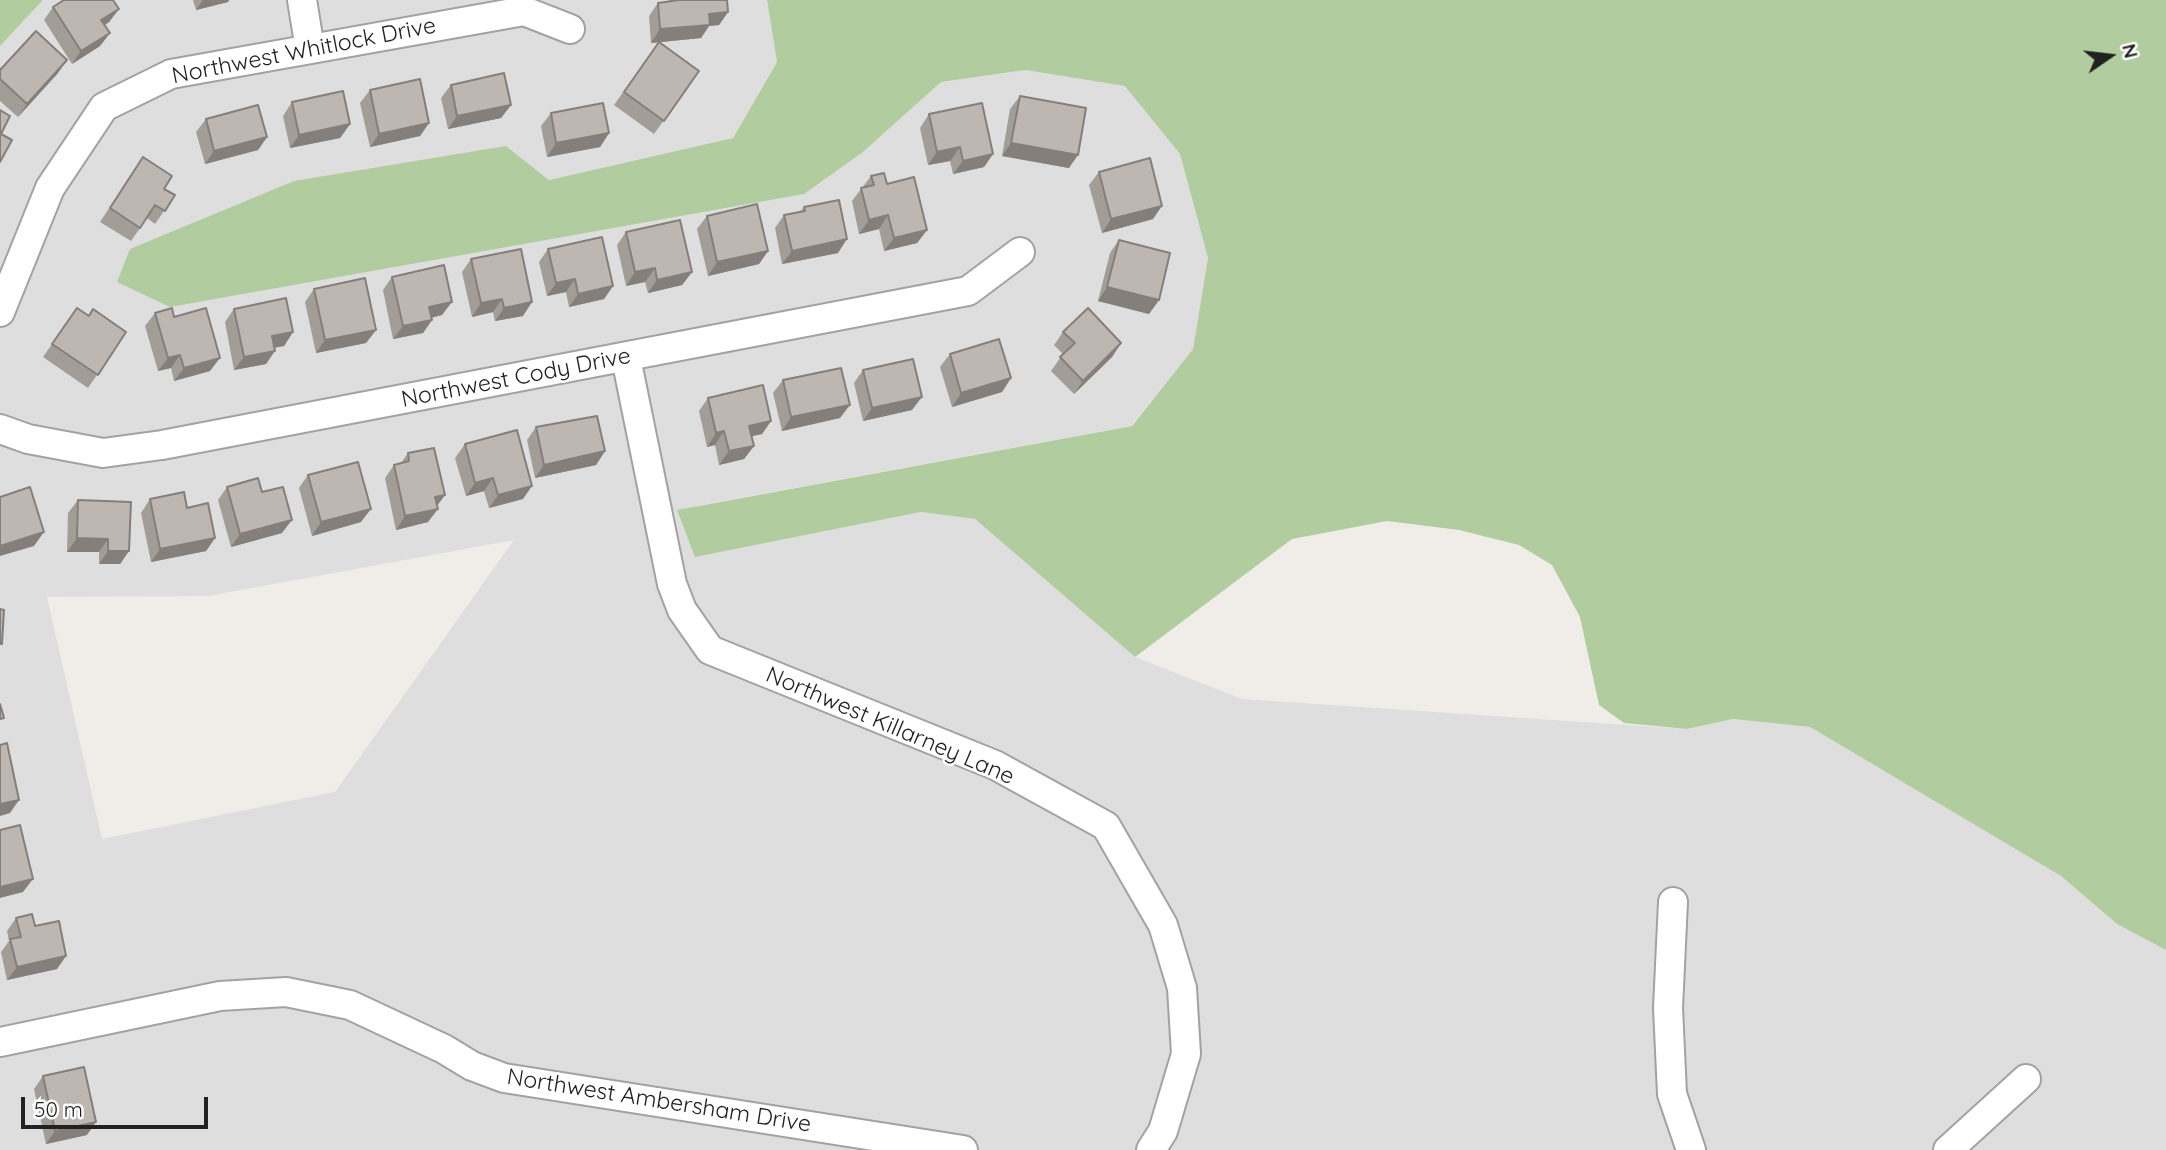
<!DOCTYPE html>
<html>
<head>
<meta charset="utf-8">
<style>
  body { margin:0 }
  #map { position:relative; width:2166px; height:1150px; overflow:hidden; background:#f0ede8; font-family:Quicksand,sans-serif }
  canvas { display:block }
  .north { position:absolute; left:2075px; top:21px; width:70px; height:70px; -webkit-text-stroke:5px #fff; paint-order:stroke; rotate:76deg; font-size:19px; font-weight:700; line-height:28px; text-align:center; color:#212121 }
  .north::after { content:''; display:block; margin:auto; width:24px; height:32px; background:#212121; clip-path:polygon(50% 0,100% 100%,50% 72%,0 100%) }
  .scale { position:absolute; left:21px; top:1097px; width:187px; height:32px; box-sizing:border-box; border:4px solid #212121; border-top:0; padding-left:9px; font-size:21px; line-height:24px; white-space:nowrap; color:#212121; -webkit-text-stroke:5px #fff; paint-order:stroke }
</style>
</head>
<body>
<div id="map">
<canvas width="2166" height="1150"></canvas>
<div class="north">N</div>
<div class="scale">50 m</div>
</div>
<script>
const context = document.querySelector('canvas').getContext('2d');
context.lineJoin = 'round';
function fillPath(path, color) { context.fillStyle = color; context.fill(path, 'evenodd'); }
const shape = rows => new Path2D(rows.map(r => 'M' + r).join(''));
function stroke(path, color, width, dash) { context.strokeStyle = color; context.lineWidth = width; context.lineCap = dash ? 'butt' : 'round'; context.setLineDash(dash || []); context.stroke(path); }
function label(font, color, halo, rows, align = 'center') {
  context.font = font + ' Quicksand,sans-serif'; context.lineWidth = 5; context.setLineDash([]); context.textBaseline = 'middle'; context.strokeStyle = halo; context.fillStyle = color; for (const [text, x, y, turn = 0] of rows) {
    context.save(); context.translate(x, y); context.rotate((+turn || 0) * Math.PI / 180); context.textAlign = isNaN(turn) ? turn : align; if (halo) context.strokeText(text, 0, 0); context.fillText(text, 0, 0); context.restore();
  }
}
fillPath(shape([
  [43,0,767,0,777,62,733,138,549,180,506,146,130,249,863,152,941,82,1025,70,1126,86,1180,154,1208,258,1193,349,1131,426,696,506,695,557,921,512,975,519,1135,657,1242,699,1687,729,1733,719,1810,727,2061,876,2117,924,2166,950,2166,1150,0,1150,0,46],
  [514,540,335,792,102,839,47,597,208,596]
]), '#dfdede');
fillPath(shape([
  [0,0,43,0,0,46],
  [767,0,2166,0,2166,950,2117,924,2061,876,1810,727,1733,719,1687,729,1624,723,1599,705,1580,617,1552,565,1519,545,1459,530,1387,521,1292,539,1135,657,975,519,921,512,695,557,677,510,1132,426,1193,349,1208,258,1180,154,1125,86,1025,70,941,82,863,152,804,194,170,307,117,282,130,249,294,181,506,146,549,180,733,138,777,62]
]), '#b1cda0');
const minor = shape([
  [302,0,310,49],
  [0,312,50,188,104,107,171,74,524,11,570,29],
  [626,358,672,584,682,610,710,650,995,765,1106,826,1163,925,1182,988,1186,1054,1163,1131,1151,1150],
  [0,429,28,439,103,453,162,445,968,291,1020,252],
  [1673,902,1668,1008,1672,1094,1691,1150],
  [0,1042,220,996,286,992,350,1005,444,1049,472,1066,504,1078,963,1150],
  [1948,1150,2026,1079]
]);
stroke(minor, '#a2a2a2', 32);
stroke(minor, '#fff', 28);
fillPath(shape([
  [193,0,229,0,228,2,196,10],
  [669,0,727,0,728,12,719,25,709,26,701,38,651,43,649,16,658,3,669,2],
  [53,7,119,9,109,22,105,25,110,33,100,46,72,64,44,20],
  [659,42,699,71,654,134,614,105],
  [0,70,58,73,18,117,0,101],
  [451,85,511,105,501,118,448,129,441,98],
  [370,90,429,123,420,136,370,147,360,103],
  [1020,96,1069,168,1002,156,1010,109],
  [292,102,350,124,340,138,290,148,283,116],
  [551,113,609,133,600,147,547,157,541,126],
  [929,114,993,154,984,167,953,174,950,161,928,165,920,128],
  [206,119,267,137,258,150,205,164,196,132],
  [143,157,164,189,175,195,155,224,147,218,131,241,100,222],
  [1099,172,1153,219,1102,233,1089,185],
  [871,176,887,184,927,230,917,243,884,251,879,229,859,234,852,201],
  [804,207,838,253,782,264,775,228,784,215,800,212],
  [707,216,768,251,759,264,708,276,697,229],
  [626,232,692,272,682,285,648,293,645,282,626,286,617,245],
  [1119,240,1159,300,1149,314,1098,301,1110,253],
  [548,249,613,286,604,299,569,307,566,292,547,296,539,262],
  [471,259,523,316,495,321,493,312,472,317,462,272],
  [392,277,442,315,431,318,432,320,423,333,393,339,383,290],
  [314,289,376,330,366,343,316,353,305,302],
  [77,308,89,316,126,332,88,388,43,357],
  [234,309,293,332,284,346,274,347,266,364,234,370,225,322],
  [155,313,174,317,210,371,174,381,171,368,158,371,145,326],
  [1063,332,1121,343,1112,357,1074,394,1051,371,1063,354,1054,345],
  [950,354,1011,378,1002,392,952,407,940,367],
  [863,370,912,410,863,421,854,383],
  [783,380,840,418,782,431,773,393],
  [708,398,771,421,762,434,751,436,754,446,744,459,719,465,715,445,707,447,699,411],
  [536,427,605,451,596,465,535,478,527,440],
  [465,444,523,499,489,508,484,491,466,496,455,458],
  [408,453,445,495,437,506,428,522,396,530,385,478,394,465,401,463],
  [308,475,361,522,312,536,299,488],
  [227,487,262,492,282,533,231,547,218,500],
  [150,499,187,508,215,538,206,551,151,562,141,513],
  [78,500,129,551,120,564,99,564,99,552,67,552,68,513],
  [16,918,35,926,57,969,7,980,1,952,9,941,7,931],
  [43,1076,87,1135,46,1144,34,1089]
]), '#a39d98');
fillPath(shape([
  [203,0,229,0,228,2,196,10],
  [119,9,109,22,92,33,101,20],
  [728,12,719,25,709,26,701,38,651,43,660,29,709,14],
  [110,33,100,46,72,64,81,51],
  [67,60,58,73,18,117,27,104],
  [511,105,501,118,448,129,457,116],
  [429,123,420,136,370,147,379,134],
  [350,124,340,138,290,148,299,135],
  [609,133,600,147,547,157,556,143],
  [267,137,258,150,205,164,214,151],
  [1011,143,1078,155,1069,168,1002,156],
  [960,147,950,161,928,165,937,152],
  [993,154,984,167,953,174,963,161],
  [1162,206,1153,219,1102,233,1111,219],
  [888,215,879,229,859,234,869,220],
  [927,230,917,243,884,251,894,238],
  [847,239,838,253,782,264,792,251],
  [768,251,759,264,708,276,717,262],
  [655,268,645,282,626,286,635,272],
  [692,272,682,285,648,293,657,280],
  [575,279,566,292,547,296,556,283],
  [613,286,604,299,569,307,578,294],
  [1107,287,1159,300,1149,314,1098,301],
  [502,299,493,312,472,317,481,303],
  [452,302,442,315,420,320,429,307],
  [532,302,523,316,495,321,504,308],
  [432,320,423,333,393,339,403,326],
  [376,330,366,343,316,353,325,340],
  [293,332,284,346,263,350,272,336],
  [1121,343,1112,357,1074,394,1083,381],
  [275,351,266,364,234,370,244,357],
  [180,355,171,368,158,371,168,358],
  [220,358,210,371,174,381,184,368],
  [1011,378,1002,392,952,407,961,393],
  [922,397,912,410,863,421,872,408],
  [850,405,840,418,782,431,791,417],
  [771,421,762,434,740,439,749,426],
  [724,431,715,445,707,447,716,433],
  [754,446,744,459,719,465,729,451],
  [605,451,596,465,535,478,544,465],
  [493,478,484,491,466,496,475,483],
  [532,486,523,499,489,508,498,495],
  [445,495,435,508,435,497],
  [371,509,361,522,312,536,321,522],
  [438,509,428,522,396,530,405,516],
  [292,520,282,533,231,547,240,534],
  [44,532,34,546,0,556,0,546],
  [77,538,108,539,99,552,67,552],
  [215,538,206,551,151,562,160,549],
  [108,551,129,551,120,564,99,564],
  [19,800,10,813,0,816,0,804],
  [33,879,23,892,0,898,0,887],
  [66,956,57,969,7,980,17,967],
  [96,1122,87,1135,46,1144,55,1131]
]), '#857f7c');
const building = shape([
  [64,0,113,0,119,9,101,20,110,33,81,51,53,7,64,0],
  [679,0,727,0,728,12,709,14,710,25,660,29,658,3,679,0],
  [36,31,67,60,27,104,0,79,0,70,36,31],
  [659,42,699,71,664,121,624,92,659,42],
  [504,73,511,105,457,116,451,85,504,73],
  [420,79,429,123,379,134,370,90,420,79],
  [343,91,350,124,299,135,292,102,343,91],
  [1020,96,1086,108,1078,155,1011,143,1020,96],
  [603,103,609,133,556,143,551,113,603,103],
  [982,103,993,154,963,161,960,147,937,152,929,114,982,103],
  [258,105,267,137,214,151,206,119,258,105],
  [0,110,10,116,1,134,12,140,0,162,0,110],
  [143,157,172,176,164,189,175,195,165,211,155,205,140,228,110,208,143,157],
  [1150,158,1162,206,1111,219,1099,172,1150,158],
  [884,173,887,184,914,177,927,230,894,238,888,215,869,220,861,188,874,185,871,176,884,173],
  [839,200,847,239,792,251,784,215,805,211,804,207,839,200],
  [757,204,768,251,717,262,707,216,757,204],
  [680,220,692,272,657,280,655,268,635,272,626,232,680,220],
  [602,237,613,286,578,294,575,279,556,283,548,249,602,237],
  [1119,240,1170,253,1159,300,1107,287,1119,240],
  [521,249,532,302,504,308,502,299,481,303,471,259,521,249],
  [444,265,452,302,429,307,432,320,403,326,392,277,444,265],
  [365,278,376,330,325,340,314,289,365,278],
  [286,298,293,332,272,336,275,351,244,357,234,309,286,298],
  [77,308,89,316,93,309,126,332,98,375,52,344,77,308],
  [172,308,174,317,206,308,220,358,184,368,180,355,168,358,155,313,172,308],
  [1088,308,1121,343,1083,381,1060,357,1075,343,1063,332,1088,308],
  [999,339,1011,378,961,393,950,354,999,339],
  [913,359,922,397,872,408,863,370,913,359],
  [841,368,850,405,791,417,783,380,841,368],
  [763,385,771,421,749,426,754,446,729,451,724,431,716,433,708,398,763,385],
  [597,416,605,451,544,465,536,427,597,416],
  [517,430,532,486,498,495,493,478,475,483,465,444,517,430],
  [434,448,445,495,435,497,438,509,405,516,394,465,409,461,408,453,434,448],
  [358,462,371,509,321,522,308,475,358,462],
  [258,478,262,492,283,487,292,520,240,534,227,487,258,478],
  [30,487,44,532,0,546,0,497,30,487],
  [184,492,187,508,208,503,215,538,160,549,150,499,184,492],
  [78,500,131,502,129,551,108,551,108,539,77,538,78,500],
  [0,609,4,610,2,644,0,644,0,609],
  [0,704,4,718,0,719,0,704],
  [7,743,19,800,0,804,0,745,7,743],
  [20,825,33,879,0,887,0,830,20,825],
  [32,914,35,926,59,921,66,956,17,967,10,939,21,937,16,918,32,914],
  [84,1067,96,1122,55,1131,43,1076,84,1067]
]);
fillPath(building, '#beb6b1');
stroke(building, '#857f7c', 2);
label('23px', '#212121', '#fff', [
  ["Northwest Whitlock Drive",304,51,-11],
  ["Northwest Cody Drive",516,378,-11],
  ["Northwest Killarney Lane",890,726,23],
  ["Northwest Ambersham Drive",659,1101,9]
]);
</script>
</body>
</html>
